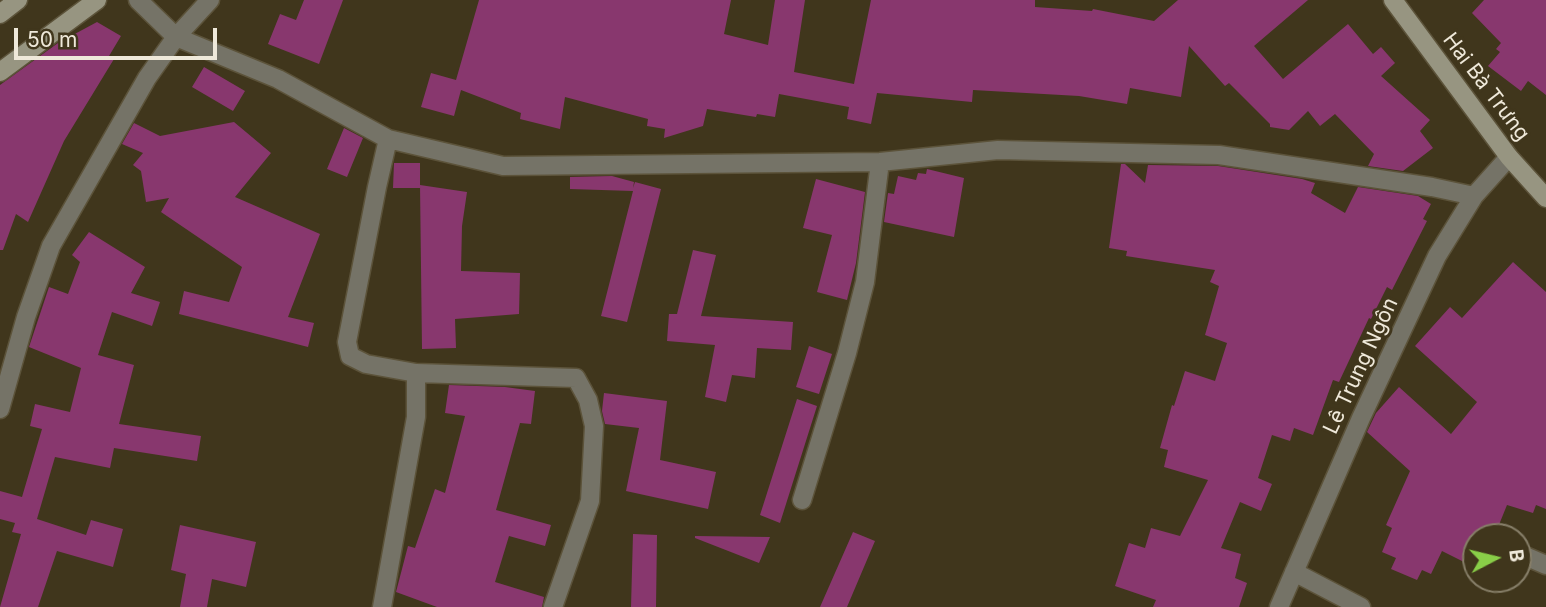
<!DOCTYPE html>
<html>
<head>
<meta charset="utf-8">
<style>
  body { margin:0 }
  #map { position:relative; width:1546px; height:607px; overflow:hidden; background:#40361c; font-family:Inter,sans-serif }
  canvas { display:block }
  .north { position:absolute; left:1462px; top:523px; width:70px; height:70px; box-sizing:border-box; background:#40361c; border:2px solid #867e68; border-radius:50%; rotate:83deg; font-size:19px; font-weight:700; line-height:28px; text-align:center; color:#efe9da }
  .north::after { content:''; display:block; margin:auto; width:24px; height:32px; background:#89ce48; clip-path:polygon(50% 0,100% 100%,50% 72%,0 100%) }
  .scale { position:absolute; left:14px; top:28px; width:203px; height:32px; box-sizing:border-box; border:4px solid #efe9da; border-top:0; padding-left:9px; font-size:21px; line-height:24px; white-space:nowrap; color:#efe9da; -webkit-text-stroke:5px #40361c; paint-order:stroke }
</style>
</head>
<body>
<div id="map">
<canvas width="1546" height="607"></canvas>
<div class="north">B</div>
<div class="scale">50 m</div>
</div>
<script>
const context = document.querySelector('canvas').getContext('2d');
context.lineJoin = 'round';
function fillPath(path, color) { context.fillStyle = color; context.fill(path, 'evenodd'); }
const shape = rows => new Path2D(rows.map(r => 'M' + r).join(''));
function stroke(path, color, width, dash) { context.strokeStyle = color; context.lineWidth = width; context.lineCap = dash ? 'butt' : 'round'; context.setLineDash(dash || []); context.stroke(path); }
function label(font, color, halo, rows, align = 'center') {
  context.font = font + ' Inter,sans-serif'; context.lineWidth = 6; context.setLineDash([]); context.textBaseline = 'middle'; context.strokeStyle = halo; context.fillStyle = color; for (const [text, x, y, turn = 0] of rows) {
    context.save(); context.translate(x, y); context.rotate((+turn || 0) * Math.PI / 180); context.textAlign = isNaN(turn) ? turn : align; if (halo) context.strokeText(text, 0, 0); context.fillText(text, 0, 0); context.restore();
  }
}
fillPath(shape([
  [304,0,343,0,319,64,268,44,280,14,296,20],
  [479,0,731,0,724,34,768,45,775,0,805,0,794,72,854,84,871,0,1035,0,1035,7,1092,11,1093,9,1154,21,1178,0,1308,0,1254,46,1283,79,1348,24,1373,54,1381,47,1395,63,1381,76,1430,120,1420,131,1433,148,1403,171,1368,166,1374,154,1335,114,1320,126,1308,111,1289,130,1270,127,1270,124,1229,83,1225,86,1189,46,1181,97,1130,88,1127,104,1079,96,973,90,972,102,877,93,871,124,847,119,849,107,779,94,775,117,757,114,756,117,707,109,703,126,664,138,665,129,647,126,648,119,565,97,560,129,520,119,521,113,461,90,454,116,421,107,431,73,456,80],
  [1484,0,1546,0,1546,95,1528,81,1521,91,1488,66,1500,52,1496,49,1501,43,1472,13],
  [97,22,121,36,109,56,114,59,64,141,28,222,16,214,3,250,0,250,0,85,58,43],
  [204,67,245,91,233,111,192,87],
  [234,122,271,153,235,197,320,234,288,317,314,323,308,347,179,314,184,291,229,302,242,267,161,212,169,198,146,202,141,171,133,165,143,153,122,144,134,123,160,136],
  [344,128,363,138,347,177,327,169],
  [394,163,420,163,420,188,393,188],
  [1121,164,1125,164,1145,183,1148,165,1218,166,1302,179,1315,183,1311,193,1345,213,1358,187,1418,196,1431,204,1423,219,1427,221,1392,290,1387,287,1371,319,1369,318,1339,382,1333,380,1313,435,1294,428,1290,441,1272,435,1258,478,1272,484,1261,511,1240,502,1221,548,1241,554,1235,578,1247,583,1239,607,1153,607,1156,600,1115,586,1129,543,1145,548,1151,528,1180,536,1208,480,1164,467,1168,450,1160,448,1172,405,1174,406,1185,371,1215,381,1227,343,1205,335,1219,286,1210,282,1215,270,1126,256,1127,251,1109,248],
  [927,169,964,178,954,237,884,222,888,193,894,194,898,176,916,180,918,173,926,174],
  [612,176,634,182,633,188,635,182,661,189,627,322,601,316,633,191,570,189,570,177],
  [816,179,865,192,856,263,847,300,817,292,832,235,803,228],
  [420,185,467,192,462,226,461,271,520,273,519,314,455,319,456,348,422,349],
  [89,232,145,267,131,293,160,302,152,326,112,312,98,355,134,365,119,424,201,436,197,461,114,448,110,468,55,457,37,519,86,535,91,520,123,529,113,567,57,551,38,607,0,607,21,534,12,532,15,523,0,519,0,491,22,497,42,429,30,426,35,404,70,412,81,368,29,347,49,287,68,294,80,262,72,255],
  [693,250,716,255,701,316,793,322,791,350,757,348,755,378,732,375,726,402,705,397,715,345,667,341,669,314,677,314],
  [1513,262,1546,292,1546,509,1536,505,1533,513,1507,505,1494,537,1476,537,1476,568,1442,551,1431,574,1422,570,1417,580,1391,569,1396,558,1382,552,1392,528,1386,525,1410,471,1367,432,1376,413,1399,387,1451,434,1477,402,1415,346,1450,307,1462,318],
  [809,346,832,354,819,394,796,387],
  [449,385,505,387,535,391,531,424,520,423,496,510,551,525,545,546,509,536,495,582,544,597,542,607,437,607,396,592,408,546,415,548,435,489,445,493,465,416,445,413],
  [604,393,667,401,660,460,716,472,708,509,626,491,639,428,605,424,602,411],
  [797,399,817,406,780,523,760,515],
  [180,525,256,542,246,587,212,579,207,607,180,607,186,574,171,570],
  [853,532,875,541,847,607,820,607],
  [633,534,657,535,656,607,631,607],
  [695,536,770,537,759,563,695,538]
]), '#88376e');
const street = shape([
  [138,0,176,37,278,79,388,139,503,166,880,162,998,150,1219,155,1432,187,1474,196],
  [388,139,377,187,347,342,350,356,366,364,416,373,576,378,588,400,594,426,590,501,553,607],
  [0,409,26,317,51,246,147,78,176,37,210,0],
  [802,500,847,353,865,282,880,162],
  [1518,553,1546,565],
  [1294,572,1361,607],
  [382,607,416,417,416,373],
  [1279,607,1361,418,1437,256,1474,196,1509,157]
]);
const secondary = shape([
  [1393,0,1509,157,1546,198],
  [0,14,18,0],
  [0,72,97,0]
]);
stroke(street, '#5c533a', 21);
stroke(secondary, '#5c533a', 21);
stroke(street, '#757367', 18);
stroke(secondary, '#979581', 18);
label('21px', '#efe9da', '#40361c', [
  ["Hai Bà Trưng",1486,87,53],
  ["Lê Trung Ngôn",1361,366,-65]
]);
</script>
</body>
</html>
